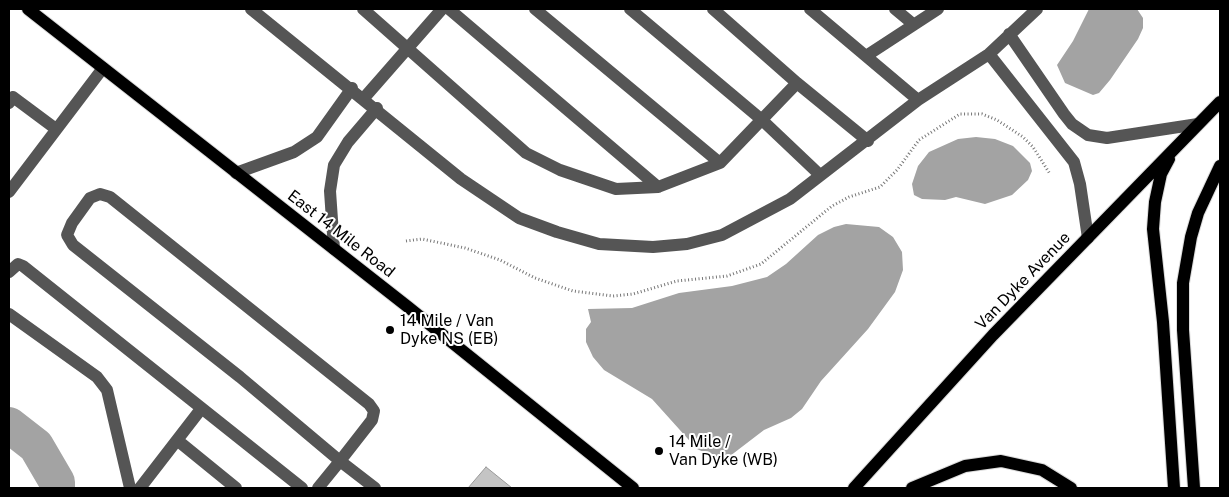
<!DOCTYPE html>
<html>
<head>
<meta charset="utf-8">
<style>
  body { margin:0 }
  #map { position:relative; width:1229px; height:497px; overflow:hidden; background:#fff; font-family:"Public Sans",sans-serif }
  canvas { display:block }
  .frame { position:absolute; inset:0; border:10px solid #000; pointer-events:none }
</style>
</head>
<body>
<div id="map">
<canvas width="1229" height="497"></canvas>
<div class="frame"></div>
</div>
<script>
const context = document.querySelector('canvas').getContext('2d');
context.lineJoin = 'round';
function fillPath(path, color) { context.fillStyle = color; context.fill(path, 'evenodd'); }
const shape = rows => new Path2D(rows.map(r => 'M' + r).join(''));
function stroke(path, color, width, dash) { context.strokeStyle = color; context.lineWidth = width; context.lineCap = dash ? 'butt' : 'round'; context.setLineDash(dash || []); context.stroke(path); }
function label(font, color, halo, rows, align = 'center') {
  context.font = font + ' "Public Sans",sans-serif'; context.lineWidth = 4; context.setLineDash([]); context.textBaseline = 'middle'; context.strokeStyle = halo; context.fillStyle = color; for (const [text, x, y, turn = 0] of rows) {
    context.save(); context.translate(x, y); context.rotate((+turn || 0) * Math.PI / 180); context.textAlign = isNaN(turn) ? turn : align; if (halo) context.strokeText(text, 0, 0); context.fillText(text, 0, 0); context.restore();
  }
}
fillPath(shape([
  [1089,9,1137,9,1143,18,1143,28,1138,39,1110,80,1099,93,1093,95,1065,83,1057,65,1073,41],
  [976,137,995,139,1013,146,1030,163,1032,171,1028,180,1012,195,985,204,956,197,945,200,922,199,914,195,912,184,918,166,929,152,958,139],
  [846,224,879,227,893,237,902,252,903,270,895,292,868,329,821,381,802,409,791,418,764,430,730,456,721,460,697,449,652,399,604,370,593,357,586,342,586,329,591,322,588,309,632,308,679,293,732,286,767,277,786,264,818,235,834,227]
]), '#a3a3a3');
stroke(shape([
  [9,425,36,446,57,482,57,488]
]), '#a3a3a3', 36);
const building = shape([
  [486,467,512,488,468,488,486,467]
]);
fillPath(building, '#c4c4c4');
stroke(building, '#999', 1);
const major = shape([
  [28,9,408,307,633,488],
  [1169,159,1161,174,1155,202,1153,229,1163,322,1174,488],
  [854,488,993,335,1220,102],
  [912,488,965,466,1001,461,1042,470,1071,488],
  [1194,488,1183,330,1183,283,1191,237,1198,213,1220,166]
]);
stroke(major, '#dbdbdb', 14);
stroke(shape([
  [406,241,422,239,465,248,500,260,535,278,573,291,613,296,633,294,677,281,727,276,761,264,832,206,849,197,880,187,897,170,919,140,960,114,982,114,997,120,1023,137,1033,147,1050,174]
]), '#777', 3, [1, 2.5]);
stroke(shape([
  [251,9,461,179,519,218,557,232,599,244,653,247,687,244,722,235,790,199,918,100,989,54,1037,9],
  [363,9,526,153,560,170,616,189,658,187,720,163,797,83],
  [449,9,658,187],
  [535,9,720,163],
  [630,9,762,120,820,175],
  [713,9,797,83,868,141],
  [810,9,918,100],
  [895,9,913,24],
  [1009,34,1064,114,1072,124,1088,135,1107,138,1198,124],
  [989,54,1074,162,1080,184,1088,238],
  [866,56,938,9],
  [364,98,442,9],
  [9,103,13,97,56,129],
  [236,173,294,152,317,137,352,88],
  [9,192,103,68],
  [334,249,330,191,334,165,348,142,377,108],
  [9,272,18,264,23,266,302,488],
  [9,314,97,377,107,390,130,488],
  [177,440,236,488],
  [140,488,201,409],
  [318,488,340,461,372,420,374,411,369,404,110,197,100,194,90,198,72,223,67,235,73,245,240,377,340,461,375,488]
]), '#555', 12);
stroke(major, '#000', 12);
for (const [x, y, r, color] of [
  [390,330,5,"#000"],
  [659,451,5,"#000"]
]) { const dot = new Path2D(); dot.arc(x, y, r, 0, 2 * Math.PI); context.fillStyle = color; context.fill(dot); stroke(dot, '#fff', 2); }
label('16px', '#000', '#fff', [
  ["East 14 Mile Road",341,234,38],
  ["Van Dyke Avenue",1023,281,-46]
]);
label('16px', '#000', '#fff', [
  ["14 Mile / Van",400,321],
  ["Dyke NS (EB)",400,339],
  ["14 Mile /",669,442],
  ["Van Dyke (WB)",669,460]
], 'left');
</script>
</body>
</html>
